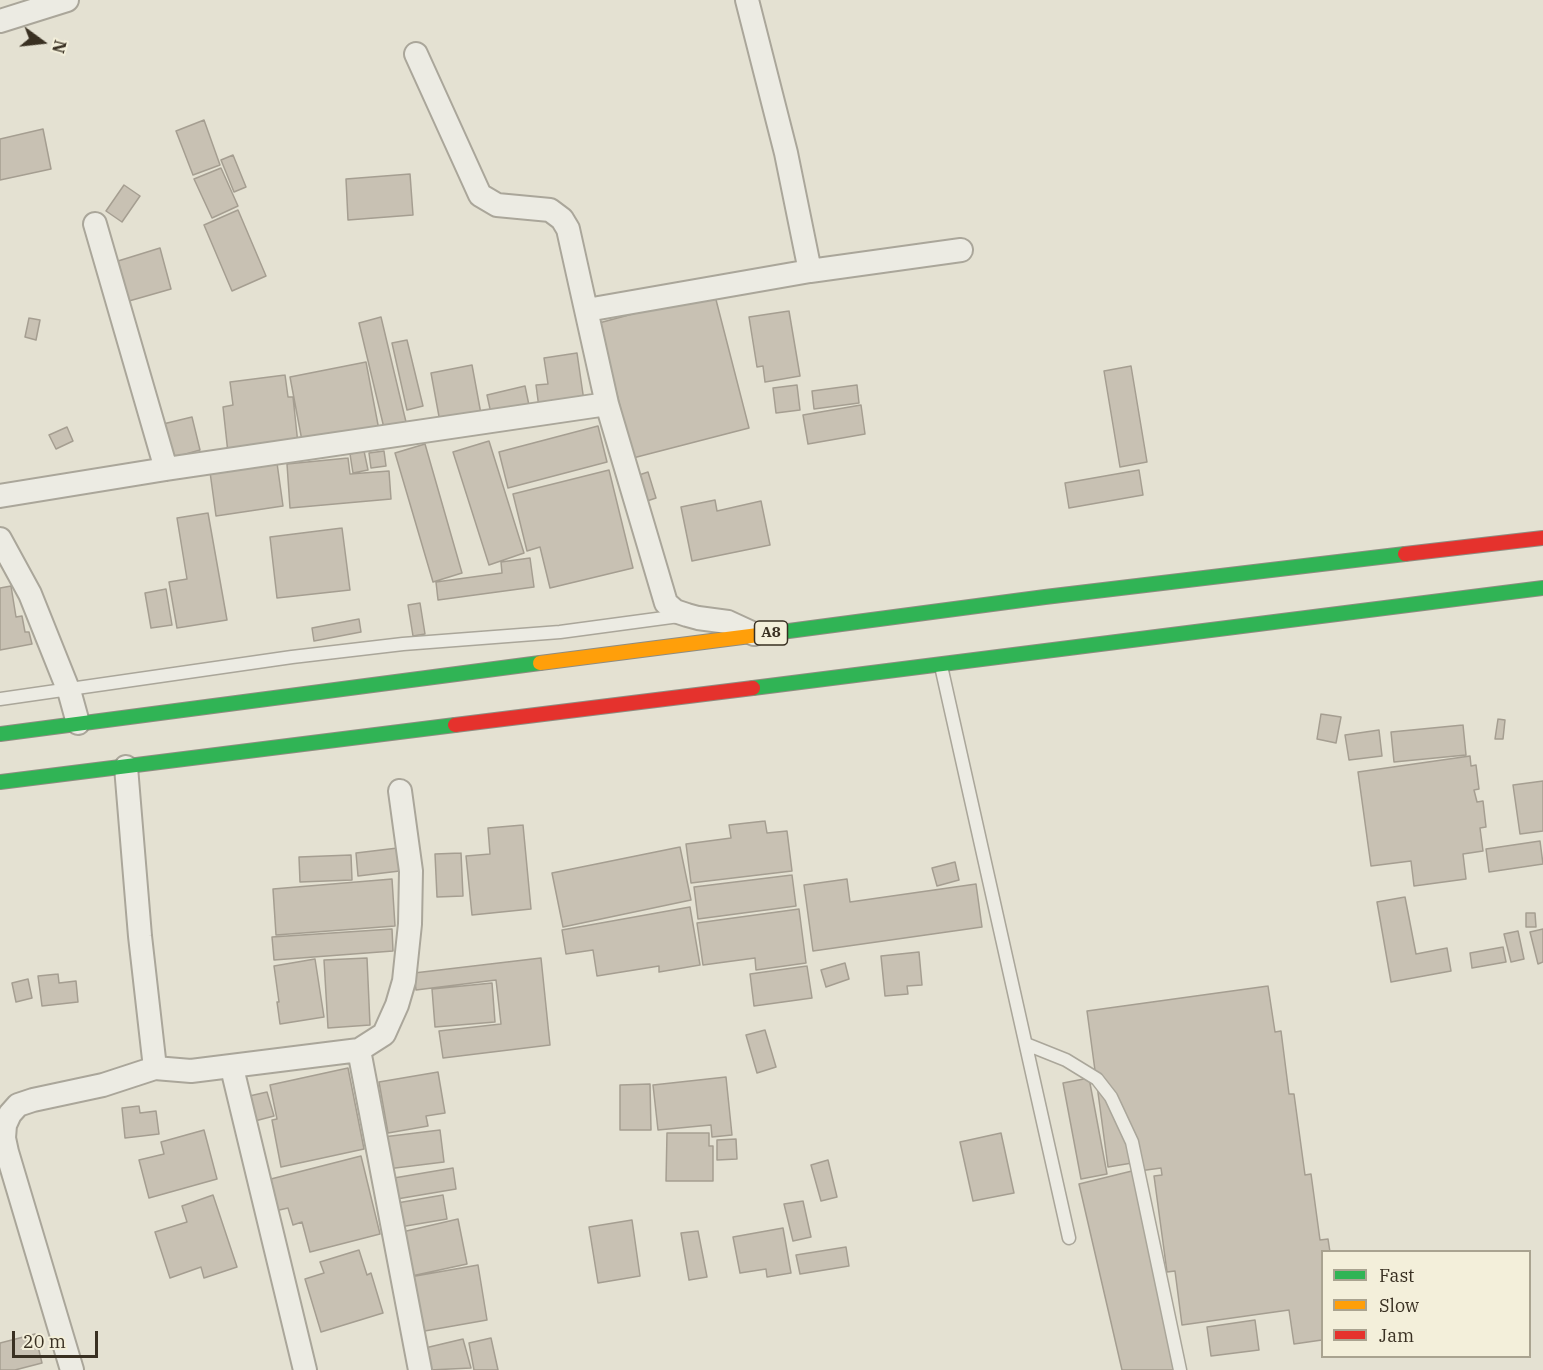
<!DOCTYPE html>
<html>
<head>
<meta charset="utf-8">
<style>
  body { margin:0 }
  #map { position:relative; width:1543px; height:1370px; overflow:hidden; background:#e4e1d2; font-family:"IBM Plex Serif",serif }
  canvas { display:block }
  .legend { position:absolute; left:1321px; top:1250px; width:210px; height:108px; box-sizing:border-box; background:#f3efda; border:2px solid #a9a390; margin:0; padding:8px 10px; list-style:none; font-size:18px; color:#393022 }
  .legend li { display:flex; align-items:center; gap:12px; height:30px }
  .legend b { width:30px; border:2px solid #a9a390 }
  .north { position:absolute; left:12px; top:12px; width:60px; height:60px; -webkit-text-stroke:4px #f3efda; paint-order:stroke; rotate:105deg; font-size:16px; font-weight:700; line-height:24px; text-align:center; color:#393022 }
  .north::after { content:''; display:block; margin:auto; width:21px; height:27px; background:#393022; clip-path:polygon(50% 0,100% 100%,50% 72%,0 100%) }
  .scale { position:absolute; left:12px; top:1331px; width:86px; height:27px; box-sizing:border-box; border:3px solid #393022; border-top:0; padding-left:8px; font-size:18px; line-height:21px; white-space:nowrap; color:#393022; -webkit-text-stroke:4px #f3efda; paint-order:stroke }
</style>
</head>
<body>
<div id="map">
<canvas width="1543" height="1370"></canvas>
<ul class="legend">
<li><b style="height:8px;background:#30b455"></b>Fast</li>
<li><b style="height:8px;background:#ff9f0a"></b>Slow</li>
<li><b style="height:8px;background:#e5322d"></b>Jam</li>
</ul>
<div class="north">N</div>
<div class="scale">20 m</div>
</div>
<script>
const context = document.querySelector('canvas').getContext('2d');
context.lineJoin = 'round';
function fillPath(path, color) { context.fillStyle = color; context.fill(path, 'evenodd'); }
const shape = rows => new Path2D(rows.map(r => 'M' + r).join(''));
function stroke(path, color, width, dash) { context.strokeStyle = color; context.lineWidth = width; context.lineCap = dash ? 'butt' : 'round'; context.setLineDash(dash || []); context.stroke(path); }
function label(font, color, halo, rows, align = 'center') {
  context.font = font + ' "IBM Plex Serif",serif'; context.lineWidth = 4.5; context.setLineDash([]); context.textBaseline = 'middle'; context.strokeStyle = halo; context.fillStyle = color; for (const [text, x, y, turn = 0] of rows) {
    context.save(); context.translate(x, y); context.rotate((+turn || 0) * Math.PI / 180); context.textAlign = isNaN(turn) ? turn : align; if (halo) context.strokeText(text, 0, 0); context.fillText(text, 0, 0); context.restore();
  }
}
const building = shape([
  [204,120,220,165,193,175,176,131,204,120],
  [43,129,51,169,0,180,0,139,43,129],
  [233,155,246,187,234,192,221,160,233,155],
  [221,168,238,206,212,218,194,179,221,168],
  [410,174,413,215,348,220,346,179,410,174],
  [124,185,140,196,122,222,106,211,124,185],
  [238,210,266,276,232,291,204,225,238,210],
  [160,248,171,289,129,301,118,261,160,248],
  [714,292,749,428,633,458,599,323,714,292],
  [789,311,800,376,765,382,763,366,757,367,749,317,789,311],
  [381,317,406,422,384,428,359,323,381,317],
  [29,318,40,320,36,340,25,337,29,318],
  [407,340,423,406,407,410,392,343,407,340],
  [577,353,584,401,539,408,536,385,548,384,544,358,577,353],
  [366,362,379,430,303,446,290,377,366,362],
  [472,365,481,414,440,422,431,373,472,365],
  [1131,366,1147,462,1120,467,1104,371,1131,366],
  [285,375,288,397,293,397,298,444,228,453,223,407,233,405,230,382,285,375],
  [797,385,800,410,776,413,773,388,797,385],
  [857,385,859,403,814,409,812,391,857,385],
  [525,386,530,410,492,418,487,395,525,386],
  [861,405,865,434,808,444,803,415,861,405],
  [192,417,200,450,172,458,163,424,192,417],
  [598,426,607,462,508,488,499,452,598,426],
  [67,427,73,441,56,449,49,435,67,427],
  [489,441,524,553,489,565,453,452,489,441],
  [425,444,462,573,433,582,395,453,425,444],
  [364,451,368,470,353,473,350,454,364,451],
  [384,451,386,466,371,468,369,453,384,451],
  [348,458,350,474,389,471,391,499,290,508,287,464,348,458],
  [277,463,283,506,216,516,210,472,277,463],
  [609,470,633,568,550,588,540,547,527,551,513,494,609,470],
  [1139,470,1143,495,1069,508,1065,483,1139,470],
  [648,472,656,498,644,502,636,476,648,472],
  [715,500,717,511,761,501,770,545,692,561,681,507,715,500],
  [208,513,227,620,177,628,169,582,187,579,177,518,208,513],
  [342,528,350,590,277,598,270,537,342,528],
  [530,558,534,587,438,600,436,582,502,573,501,562,530,558],
  [11,586,16,617,22,616,25,632,29,632,32,644,0,650,0,588,11,586],
  [166,589,172,625,151,628,145,593,166,589],
  [420,603,425,634,413,636,408,605,420,603],
  [359,619,361,632,314,641,312,628,359,619],
  [1321,714,1341,717,1336,743,1317,739,1321,714],
  [1498,719,1505,720,1503,739,1495,739,1498,719],
  [1463,725,1466,755,1394,762,1391,732,1463,725],
  [1379,730,1382,756,1349,760,1345,735,1379,730],
  [1470,756,1471,766,1476,765,1479,789,1474,790,1477,802,1483,801,1486,827,1480,828,1483,851,1463,854,1466,879,1414,886,1411,861,1371,866,1358,772,1470,756],
  [1543,781,1543,831,1520,834,1513,785,1543,781],
  [765,821,767,833,787,831,792,871,691,883,686,844,731,838,729,825,765,821],
  [523,825,531,909,472,915,466,856,490,854,488,828,523,825],
  [1540,841,1543,864,1489,872,1486,849,1540,841],
  [406,847,408,870,358,876,356,853,406,847],
  [680,847,691,900,563,927,552,873,680,847],
  [461,853,463,896,437,897,435,854,461,853],
  [351,855,352,880,300,882,299,857,351,855],
  [955,862,959,880,937,886,932,868,955,862],
  [792,875,796,906,698,919,694,887,792,875],
  [392,879,395,926,276,935,273,889,392,879],
  [847,879,850,902,976,884,982,927,813,951,804,885,847,879],
  [1405,897,1416,954,1447,948,1451,971,1391,982,1377,902,1405,897],
  [690,907,700,965,659,972,659,966,597,976,593,950,566,954,562,930,690,907],
  [799,909,806,963,756,970,755,958,703,965,697,923,799,909],
  [1526,913,1535,913,1536,927,1526,927,1526,913],
  [392,929,393,951,274,960,272,937,392,929],
  [1543,929,1543,962,1538,964,1530,932,1543,929],
  [1518,931,1524,959,1511,962,1504,934,1518,931],
  [1503,947,1506,962,1472,968,1470,953,1503,947],
  [919,952,922,985,907,986,908,994,885,996,881,956,919,952],
  [367,958,370,1025,328,1028,324,960,367,958],
  [541,958,550,1045,443,1058,439,1031,501,1024,496,980,416,990,414,973,541,958],
  [315,959,324,1017,280,1024,277,1002,279,1002,274,966,315,959],
  [845,963,849,979,826,987,821,970,845,963],
  [807,966,812,998,754,1006,750,974,807,966],
  [58,974,59,983,76,981,78,1002,42,1006,38,976,58,974],
  [28,979,32,998,16,1002,12,983,28,979],
  [492,983,495,1022,435,1027,432,989,492,983],
  [1268,986,1275,1032,1281,1031,1289,1094,1294,1094,1305,1175,1311,1174,1320,1240,1328,1239,1330,1252,1322,1252,1322,1340,1294,1344,1289,1310,1182,1325,1175,1271,1167,1272,1154,1176,1162,1175,1161,1168,1139,1171,1138,1162,1108,1167,1087,1011,1268,986],
  [765,1030,776,1067,757,1073,746,1035,765,1030],
  [348,1068,364,1149,281,1167,272,1120,277,1119,270,1085,348,1068],
  [438,1072,445,1113,426,1116,428,1126,388,1133,379,1082,438,1072],
  [726,1077,732,1135,712,1137,711,1125,658,1130,653,1085,726,1077],
  [1089,1078,1107,1174,1081,1179,1063,1083,1089,1078],
  [650,1084,651,1130,620,1130,620,1085,650,1084],
  [267,1092,274,1116,251,1122,245,1097,267,1092],
  [139,1106,140,1113,156,1111,159,1134,125,1138,122,1108,139,1106],
  [204,1130,217,1179,149,1198,139,1160,164,1154,161,1142,204,1130],
  [440,1130,444,1162,387,1169,383,1137,440,1130],
  [667,1133,709,1133,709,1146,713,1146,713,1181,666,1181,667,1133],
  [1001,1133,1014,1193,973,1201,960,1142,1001,1133],
  [736,1139,737,1159,717,1160,717,1140,736,1139],
  [361,1156,380,1234,310,1252,302,1222,293,1225,288,1208,275,1211,267,1180,361,1156],
  [828,1160,837,1197,821,1201,811,1165,828,1160],
  [453,1168,456,1189,391,1200,388,1179,453,1168],
  [1136,1170,1183,1370,1122,1370,1079,1184,1136,1170],
  [213,1195,237,1267,204,1278,201,1267,170,1278,155,1232,187,1222,182,1206,213,1195],
  [443,1195,447,1219,400,1227,397,1203,443,1195],
  [803,1201,811,1237,793,1241,784,1204,803,1201],
  [458,1219,467,1264,407,1277,398,1233,458,1219],
  [632,1220,640,1276,598,1283,589,1227,632,1220],
  [783,1228,791,1273,767,1277,766,1269,740,1273,733,1237,783,1228],
  [698,1231,707,1277,689,1280,681,1233,698,1231],
  [846,1247,849,1266,800,1274,796,1255,846,1247],
  [359,1250,367,1275,371,1273,383,1313,321,1332,305,1279,324,1273,320,1262,359,1250],
  [478,1265,487,1320,419,1332,410,1277,478,1265],
  [1255,1320,1259,1350,1211,1356,1207,1327,1255,1320],
  [35,1334,42,1363,15,1370,0,1370,0,1343,35,1334],
  [491,1338,498,1370,474,1370,469,1343,491,1338],
  [463,1339,471,1368,430,1370,425,1348,463,1339]
]);
fillPath(building, '#c8c1b3');
stroke(building, '#a59e91', 1.5);
const lane = shape([
  [941,666,1069,1238],
  [0,699,292,657,403,644,560,632,679,616],
  [1026,1044,1066,1060,1097,1079,1111,1097,1132,1142,1180,1370]
]);
const street = shape([
  [747,0,786,153,810,271],
  [0,21,67,0],
  [416,54,480,195,497,205,550,210,562,219,568,229,607,404,666,603,675,611,687,615,698,618,728,622,754,634],
  [95,224,166,469],
  [587,310,810,271,961,250],
  [0,496,166,469,607,404],
  [0,539,30,594,70,694,78,723],
  [126,767,140,936,155,1068,191,1071,359,1050,384,1034,397,1005,404,981,410,924,411,871,400,791],
  [359,1050,420,1370],
  [232,1068,305,1370],
  [72,1370,7,1152,4,1138,5,1125,10,1114,18,1105,33,1100,103,1085,155,1068]
]);
const fast = shape([
  [766,634,1045,597,1405,554],
  [753,688,1543,588],
  [0,734,540,663],
  [0,782,455,725]
]);
const slow = shape([
  [540,663,766,634]
]);
const jam = shape([
  [1405,554,1543,538],
  [455,725,753,688]
]);
stroke(lane, '#aaa69a', 15);
stroke(street, '#aaa69a', 26);
stroke(fast, '#8f8c81', 16);
stroke(slow, '#8f8c81', 16);
stroke(jam, '#8f8c81', 16);
stroke(lane, '#ecebe3', 12);
stroke(street, '#ecebe3', 22);
stroke(fast, '#30b455', 14);
stroke(slow, '#ff9f0a', 14);
stroke(jam, '#e5322d', 14);
for (const [x, y, w] of [
  [771,633,33]
]) { const box = new Path2D(); box.roundRect(x - w / 2, y - 12, w, 24, 4.5); context.fillStyle = '#f3efda'; context.fill(box); stroke(box, '#393022', 1.5); }
label('bold 15px', '#393022', null, [
  ["A8",771,633]
]);
</script>
</body>
</html>
